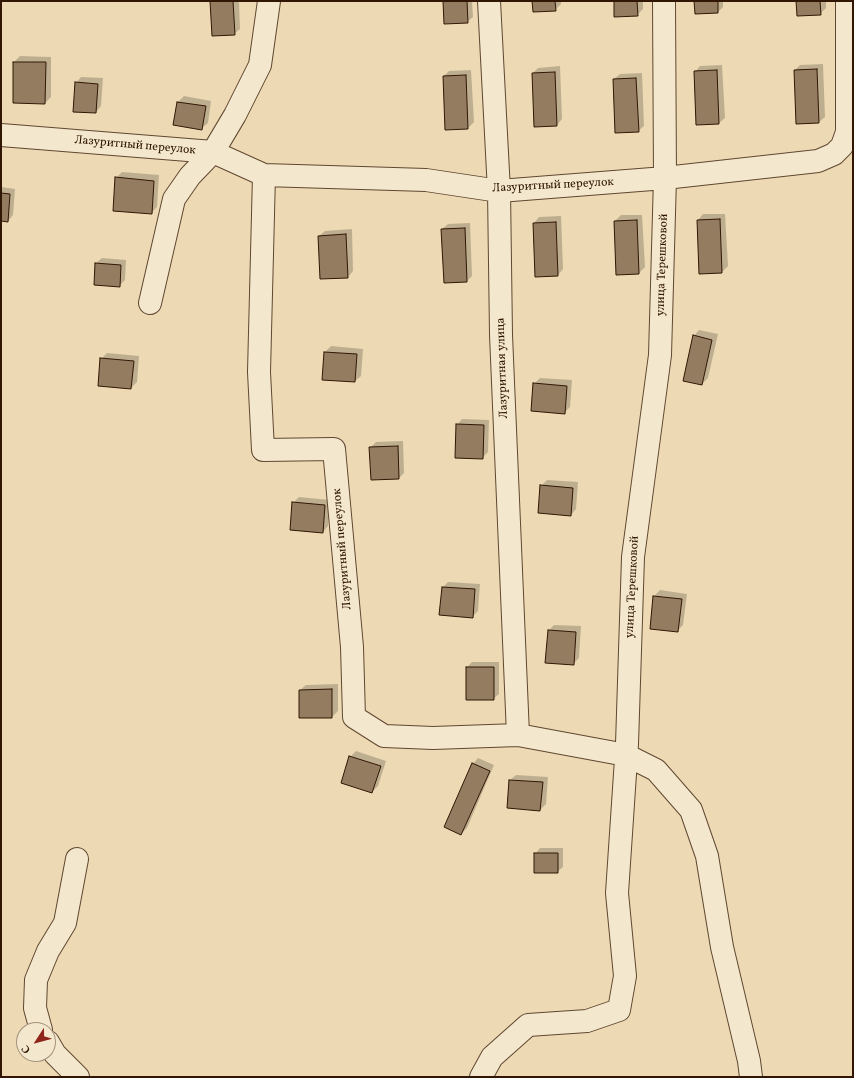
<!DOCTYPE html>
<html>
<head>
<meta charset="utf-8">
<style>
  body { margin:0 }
  #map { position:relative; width:854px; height:1078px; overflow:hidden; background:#eddab4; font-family:Vollkorn,serif }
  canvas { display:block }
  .frame { position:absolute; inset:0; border:2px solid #311604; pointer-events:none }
  .north { position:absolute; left:16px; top:1022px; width:40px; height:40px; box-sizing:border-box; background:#f3e7ce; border:1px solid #a5937d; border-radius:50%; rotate:234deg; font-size:11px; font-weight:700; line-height:16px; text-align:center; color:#311604 }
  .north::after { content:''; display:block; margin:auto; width:14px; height:18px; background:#8f2418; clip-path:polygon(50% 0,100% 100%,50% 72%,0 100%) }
</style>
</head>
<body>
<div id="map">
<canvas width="854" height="1078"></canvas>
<div class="frame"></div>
<div class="north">С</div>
</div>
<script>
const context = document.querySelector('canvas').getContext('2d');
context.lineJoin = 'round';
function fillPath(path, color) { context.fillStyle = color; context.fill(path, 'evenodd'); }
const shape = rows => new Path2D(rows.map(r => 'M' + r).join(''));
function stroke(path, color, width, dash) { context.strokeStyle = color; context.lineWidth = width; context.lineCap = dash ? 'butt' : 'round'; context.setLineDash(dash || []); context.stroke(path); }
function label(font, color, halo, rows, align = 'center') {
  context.font = font + ' Vollkorn,serif'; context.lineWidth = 3.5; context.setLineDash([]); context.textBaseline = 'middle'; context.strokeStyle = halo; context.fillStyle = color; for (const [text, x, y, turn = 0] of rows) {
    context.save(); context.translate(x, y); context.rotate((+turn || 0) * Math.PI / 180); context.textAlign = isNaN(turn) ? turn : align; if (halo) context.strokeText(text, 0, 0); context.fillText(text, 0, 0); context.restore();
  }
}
fillPath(shape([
  [211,1,239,1,240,29,234,34],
  [444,1,472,1,473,17,467,22],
  [533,1,561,1,561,4,555,10],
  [615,1,643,1,643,9,637,15],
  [695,1,723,1,723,7,718,12],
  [797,1,826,1,826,8,820,14],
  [20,56,51,57,51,97,45,103,14,102,14,62],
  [823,64,825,117,819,122,795,70,800,65],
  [722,65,725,118,719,123,695,72,700,66],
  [560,66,562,119,557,125,533,73,538,68],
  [471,70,474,122,468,128,446,129,444,76,449,71],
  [642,73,644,126,638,131,614,79,620,74],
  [81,77,103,78,101,106,96,112,76,83],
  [184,96,211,101,208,123,202,128,175,124,178,102],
  [122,172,159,175,157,207,151,213,116,178],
  [1,187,15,189,13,215,8,221,1,220],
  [703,214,725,214,728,266,722,272,700,273,698,220],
  [621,215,642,215,645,267,639,273,615,221],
  [561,216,563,269,558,275,534,223,539,217],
  [470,223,472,276,467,281,442,229,448,224],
  [352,229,353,271,348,277,319,236,325,231],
  [102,258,126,260,125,280,119,286,96,263],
  [699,330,718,334,708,378,702,384,694,336],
  [331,346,363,349,361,376,355,381,325,352],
  [107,353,139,356,137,382,131,388,101,359],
  [540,378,572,380,570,407,564,413,534,384],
  [462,419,489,420,488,452,482,458,457,425],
  [403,441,404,473,399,478,370,448,376,442],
  [547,480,578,482,576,509,571,515,541,486],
  [299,497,330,500,328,526,323,532,293,503],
  [448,582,480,584,478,611,472,617,443,587],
  [660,590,687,594,683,625,677,631,651,628,654,596],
  [554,625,581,626,579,658,573,664,549,630],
  [472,662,499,662,499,694,493,699,467,667],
  [338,684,338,711,332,717,300,717,300,690,306,685],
  [356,751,386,761,378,786,372,792,350,757],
  [478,758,494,765,467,828,461,834,473,764],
  [516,775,548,777,546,804,540,810,510,780],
  [540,848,563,848,563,867,557,872,535,854]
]), '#0003');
const building = shape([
  [210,1,233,1,235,35,212,36,210,1],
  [443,1,467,1,468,23,444,24,443,1],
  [532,1,555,1,556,11,533,12,532,1],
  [614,1,637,1,638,16,614,17,614,1],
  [694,1,718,1,718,13,695,14,694,1],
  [796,1,820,1,821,15,797,16,796,1],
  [13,62,46,62,45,104,13,103,13,62],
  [817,69,819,123,796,124,794,70,817,69],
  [717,70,719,124,696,125,694,71,717,70],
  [555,72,557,126,534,127,532,73,555,72],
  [466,75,468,129,445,130,443,76,466,75],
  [636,78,639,132,615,133,613,79,636,78],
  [75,82,98,84,96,113,73,112,75,82],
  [177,102,206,106,202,130,173,125,177,102],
  [115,177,154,181,152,214,113,211,115,177],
  [1,193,10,194,8,222,1,221,1,193],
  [720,219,722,273,699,274,697,220,720,219],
  [637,220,639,274,616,275,614,221,637,220],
  [556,222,558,276,535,277,533,223,556,222],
  [465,228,467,282,444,283,441,229,465,228],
  [346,234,348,278,320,279,318,236,346,234],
  [95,263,121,265,120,287,94,285,95,263],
  [693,335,712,340,702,385,683,381,693,335],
  [324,352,357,354,355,382,322,380,324,352],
  [100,358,134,361,131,389,98,386,100,358],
  [533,383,567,386,565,414,531,411,533,383],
  [456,424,484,425,483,459,455,458,456,424],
  [398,446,399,479,371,480,369,447,398,446],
  [540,485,573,488,571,516,538,513,540,485],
  [292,502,325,505,323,533,290,530,292,502],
  [442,587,475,589,473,618,439,615,442,587],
  [653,596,682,599,678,632,650,629,653,596],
  [548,630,576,632,574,665,545,663,548,630],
  [466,667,494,667,494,700,466,700,466,667],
  [332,689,332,718,299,718,299,690,332,689],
  [349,756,381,766,372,793,341,783,349,756],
  [472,763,490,771,461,835,444,827,472,763],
  [509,780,543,782,540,811,507,808,509,780],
  [534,853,558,853,558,873,534,873,534,853]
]);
fillPath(building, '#937c60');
stroke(building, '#311604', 1);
const minor = shape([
  [489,1,499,191,501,335,518,735],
  [1,135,213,152,264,175,426,180,499,191,665,178,818,161,834,154,842,146,847,132,847,1],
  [264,175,259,372,263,450,334,449,352,647,354,717,384,736,433,738,518,735,626,755,656,770,691,810,707,856,722,947,749,1061,751,1077],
  [150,303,174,199,190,176,213,152,235,115,260,65,269,1],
  [41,1030,35,1008,36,980,48,951,65,923,77,859],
  [48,1042,55,1054,78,1077],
  [481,1077,492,1057,528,1025,587,1021,619,1010,625,976,617,893,627,744,633,557,660,355,665,178,664,1]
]);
stroke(minor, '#604730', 24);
stroke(minor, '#f3e7ce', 22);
label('12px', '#311604', '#f3e7ce', [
  ["Лазуритный переулок",135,146,5],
  ["Лазуритный переулок",553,186,-3],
  ["улица Терешковой",663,265,-88],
  ["Лазуритная улица",503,368,-92],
  ["Лазуритный переулок",343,549,-95],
  ["улица Терешковой",633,587,-87]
]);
</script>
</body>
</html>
